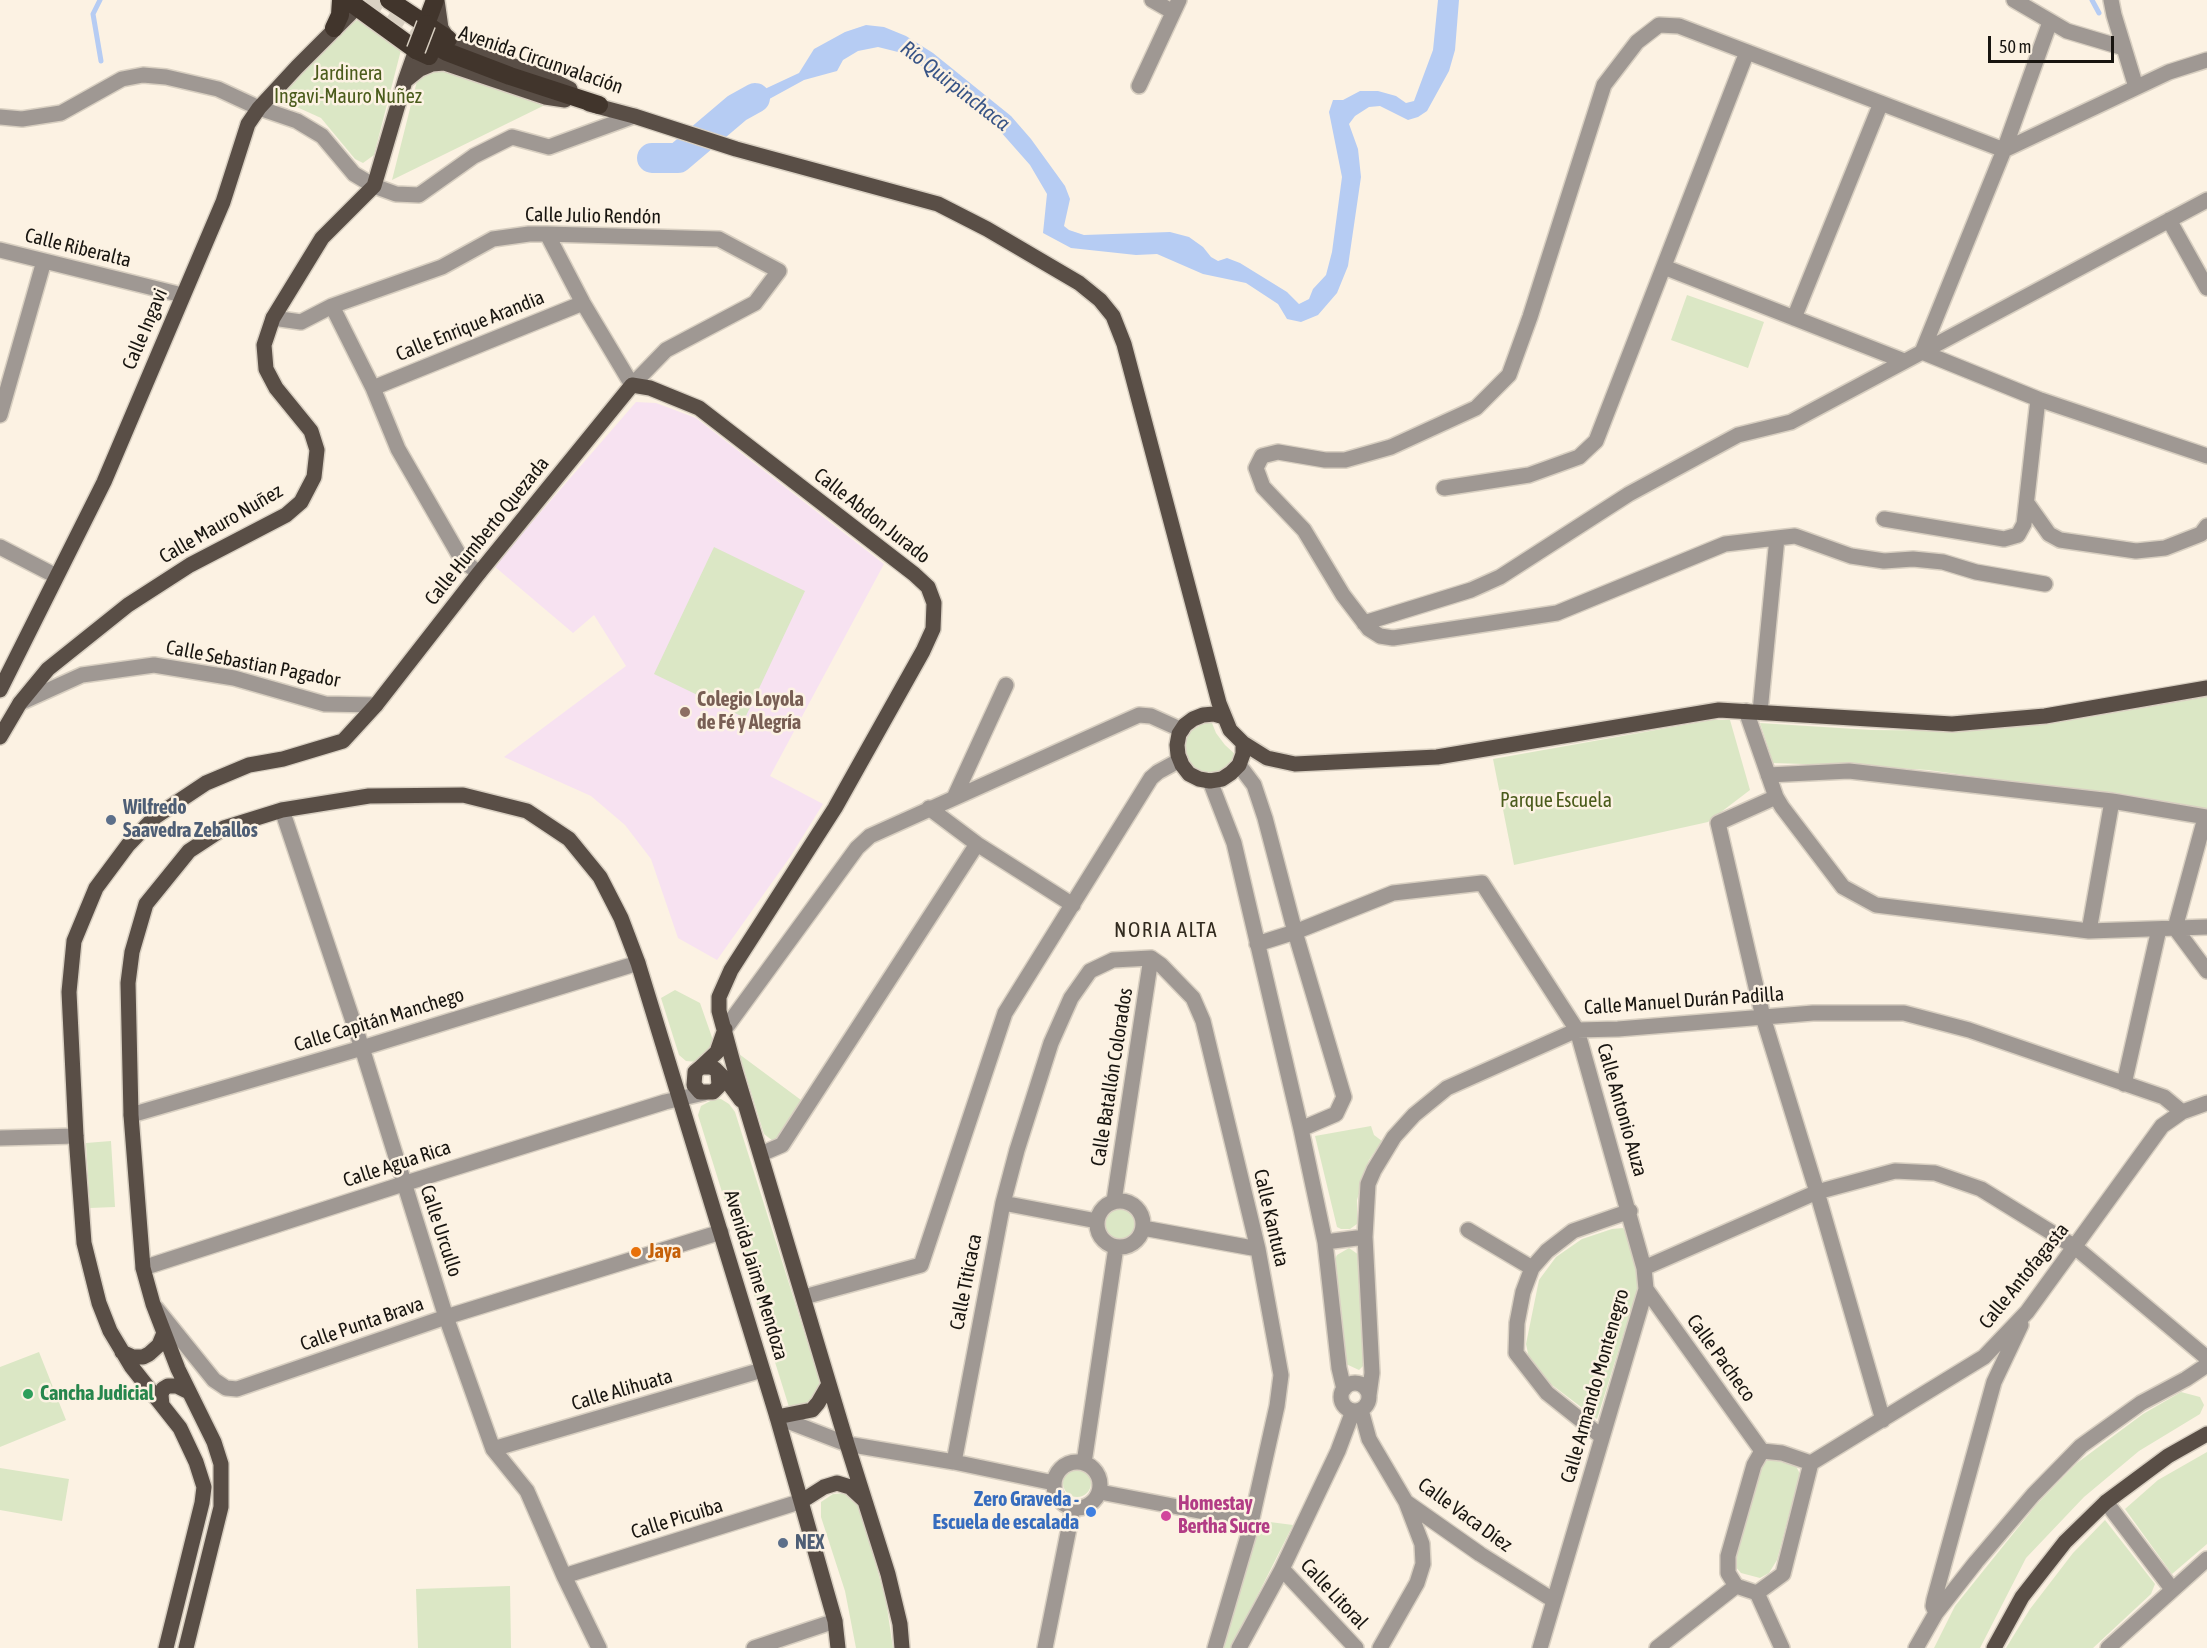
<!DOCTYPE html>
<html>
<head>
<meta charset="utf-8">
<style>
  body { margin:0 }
  #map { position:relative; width:2207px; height:1648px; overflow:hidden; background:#fcf2e3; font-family:"Asap Condensed",sans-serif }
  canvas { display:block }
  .scale { position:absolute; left:1988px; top:36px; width:126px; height:27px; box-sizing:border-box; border:3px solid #181510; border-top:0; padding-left:8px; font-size:18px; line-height:21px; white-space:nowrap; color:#181510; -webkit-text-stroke:4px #fcf2e3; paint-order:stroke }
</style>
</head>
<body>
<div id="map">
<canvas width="2207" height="1648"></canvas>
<div class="scale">50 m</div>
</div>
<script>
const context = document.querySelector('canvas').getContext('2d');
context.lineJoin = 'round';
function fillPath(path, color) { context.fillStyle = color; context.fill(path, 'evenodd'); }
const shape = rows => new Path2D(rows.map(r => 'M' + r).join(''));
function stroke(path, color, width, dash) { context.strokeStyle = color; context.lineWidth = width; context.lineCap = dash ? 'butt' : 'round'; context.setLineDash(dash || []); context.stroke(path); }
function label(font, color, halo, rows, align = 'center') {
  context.font = font + ' "Asap Condensed",sans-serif'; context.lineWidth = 5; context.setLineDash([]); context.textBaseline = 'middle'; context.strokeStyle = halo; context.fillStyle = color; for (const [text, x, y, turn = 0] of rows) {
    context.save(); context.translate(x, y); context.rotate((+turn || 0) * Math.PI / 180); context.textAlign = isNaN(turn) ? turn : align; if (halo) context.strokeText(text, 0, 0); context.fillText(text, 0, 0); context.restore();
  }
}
fillPath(shape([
  [636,402,656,403,696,418,884,564,770,776,823,804,790,857,717,960,678,938,651,859,625,825,591,796,504,757,626,666,594,615,573,633,494,566]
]), '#f7e2f1');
fillPath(shape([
  [357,20,401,50,374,155,363,163,355,159,321,118,299,108,283,105,279,100,279,96,324,49],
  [438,69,547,104,392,180,417,81,425,74],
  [1687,295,1764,322,1748,368,1671,340],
  [714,547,805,591,745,718,654,674],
  [2207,697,2207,809,1928,770,1862,766,1773,763,1760,723,1871,730,1971,731,2060,722],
  [1712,720,1730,720,1750,790,1708,822,1514,865,1493,759],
  [1204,723,1212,723,1216,733,1225,745,1236,755,1233,763,1226,770,1209,775,1193,768,1184,754,1186,738,1191,731],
  [675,990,700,1003,714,1043,713,1050,698,1062,686,1061,679,1055,661,998],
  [739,1054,801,1100,780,1135,773,1141,764,1134],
  [714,1099,721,1099,729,1104,735,1112,820,1382,817,1396,811,1405,798,1410,789,1407,698,1115,701,1106],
  [1371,1126,1374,1135,1382,1141,1369,1160,1357,1200,1357,1224,1350,1229,1341,1229,1337,1227,1315,1136],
  [111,1141,115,1207,90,1208,86,1143],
  '1103 1224a18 18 0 1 1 36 0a18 18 0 1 1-36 0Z',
  [1623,1228,1632,1244,1639,1285,1597,1419,1548,1382,1529,1358,1526,1344,1539,1280,1556,1257,1582,1239,1612,1229],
  [1349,1248,1359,1255,1364,1365,1359,1370,1346,1364,1334,1261,1337,1255],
  [39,1352,66,1420,0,1447,0,1367],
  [2181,1392,2200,1397,2204,1405,2200,1414,2139,1451,2084,1497,2026,1558,1980,1648,1934,1648,1955,1606,2037,1504,2077,1463,2143,1414],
  [2207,1452,2207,1544,2172,1574,2125,1509,2158,1480],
  [1770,1459,1796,1466,1800,1474,1777,1560,1769,1573,1760,1578,1741,1573,1733,1564,1760,1465],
  [0,1468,69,1479,62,1521,0,1510],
  '1063 1483a14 14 0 1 1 28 0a14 14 0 1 1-28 0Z',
  [845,1493,855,1499,861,1511,886,1601,893,1648,856,1648,845,1591,821,1517,821,1502,833,1494],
  [2105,1520,2155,1584,2151,1594,2093,1648,2006,1648,2030,1609,2073,1553],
  [1262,1521,1293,1525,1231,1648,1218,1648],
  [510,1586,511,1648,418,1648,416,1589]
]), '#dbe7c5');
fillPath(shape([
  [1438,0,1459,0,1455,50,1449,71,1427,111,1418,117,1408,120,1380,106,1369,107,1355,116,1349,124,1358,149,1361,177,1348,266,1337,293,1318,315,1301,322,1287,319,1278,304,1246,283,1203,274,1157,254,1136,255,1071,248,1043,233,1047,194,1030,165,992,122,915,61,898,52,878,47,858,51,843,60,837,71,804,80,762,103,730,125,713,118,739,101,799,73,814,49,845,32,866,25,884,27,906,36,933,53,1011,116,1031,139,1065,186,1070,199,1064,226,1069,230,1084,235,1170,232,1189,237,1203,247,1211,257,1218,261,1227,258,1240,263,1287,292,1299,304,1309,299,1313,289,1326,275,1332,252,1342,177,1329,112,1333,100,1343,100,1360,91,1378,91,1396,96,1406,103,1414,101,1433,50]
]), '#b6ccf3');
stroke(shape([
  [100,0,93,14,101,61],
  [2092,0,2099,13]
]), '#b6ccf3', 5);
stroke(shape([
  [652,158,678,158,737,108,755,98]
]), '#b6ccf3', 30);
stroke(shape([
  [366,0,432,44]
]), '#dad1c3', 18, [18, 9]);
const minor = shape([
  [1152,0,1173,12],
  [2014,0,2067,31,2124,48],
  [2111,0,2114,15,2136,87],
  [2050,22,2004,150,2169,72,2207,60],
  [1139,86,1179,0],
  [0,117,22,119,61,113,122,79,143,75,166,77,218,89,259,108,297,121,322,136,354,174,374,186,396,194,419,195,474,156,512,137,549,147,634,116],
  [2169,220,2207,288],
  [0,250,182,295],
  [1664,267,1904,361],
  [332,306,373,388,398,449,462,560,479,573],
  [273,318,301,322,332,306,442,267,493,239,529,234,547,234,719,239,779,271,755,303,666,350,632,385,583,303,547,234],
  [1794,318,1881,103],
  [373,388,583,303],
  [0,415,44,261],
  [1444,488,1529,475,1579,457,1596,441,1747,52],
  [2027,503,2049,534,2060,540,2136,551,2165,548,2201,534,2207,526],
  [1884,519,2004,539,2018,535,2024,524,2038,399],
  [0,547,56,576],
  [2045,584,1976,572,1943,562,1913,559,1884,561,1851,556,1795,536,1777,538,1725,544,1557,613,1393,638,1380,636,1369,629,1343,595,1304,530,1263,487,1256,468,1262,456,1278,452,1325,460,1345,460,1391,447,1476,408,1509,375,1530,317,1604,85,1637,42,1659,25,1679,26,2004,150,1922,352,2038,399,2207,456],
  [1364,623,1471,590,1500,577,1629,494,1738,435,1791,422,2207,200],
  [20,703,82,675,154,665,234,678,325,704,376,705],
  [1746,711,1776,797,1782,807,1843,887,1876,905,2089,931,2207,927],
  [1760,712,1777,538],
  [1239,765,1254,785,1265,818,1295,932,1344,1097,1336,1114,1301,1129],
  [1768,775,1849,771,2112,801,2207,817],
  [1210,781,1234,843,1301,1129,1325,1242,1339,1368,1344,1389],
  [1776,797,1718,823,1763,1017,1817,1192,1883,1420],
  [954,798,1006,685],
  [929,808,977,844,1073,905],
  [282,810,362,1048,446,1317,493,1449,527,1491,564,1576,599,1648],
  [2205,818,2175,928,2207,971],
  [2089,931,2112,801],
  [1257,944,1295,932,1393,893,1482,883,1577,1030,1644,1268],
  [725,1029,857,848,870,836,1139,715,1151,716,1182,730],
  [2124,1084,2159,929],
  [131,1115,362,1048,638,963],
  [0,1138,76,1136],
  [761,1154,782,1145,977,844],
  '1097 1224a23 23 0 1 1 46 0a23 23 0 1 1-46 0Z',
  [1114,1201,1151,958],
  [1003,1203,1017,1150,1051,1043,1071,998,1090,971,1113,960,1151,958,1161,965,1193,998,1203,1021,1258,1249,1281,1375,1277,1406,1248,1536,1215,1648],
  [1143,1228,1258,1249],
  [1468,1230,1532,1268],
  [1325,1242,1365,1237],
  [143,1268,403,1184,665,1102,704,1093],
  [1646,1289,1762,1451],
  [804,1297,921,1265,1005,1013,1151,778,1158,772,1180,760],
  [156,1308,214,1380,226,1388,237,1389,446,1317,721,1232],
  '1341 1397a14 14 0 1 1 28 0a14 14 0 1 1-28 0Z',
  [1369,1395,1372,1373,1365,1237,1368,1184,1374,1170,1394,1137,1414,1115,1447,1088,1577,1030,1618,1029,1813,1013,1904,1013,1969,1030,2164,1097,2182,1112],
  [1361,1410,1369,1439,1406,1502,1480,1554,1553,1600],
  [777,1417,847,1444,954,1462,1054,1483],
  [1602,1437,1547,1393,1526,1366,1516,1353,1517,1323,1523,1292,1532,1268,1547,1251,1573,1231,1630,1211],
  [493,1449,762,1370],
  [1762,1451,1782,1453,1811,1463,1783,1574,1757,1593,1736,1586,1728,1573,1728,1556,1754,1465,1762,1451],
  '1054 1485a23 23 0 1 1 46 0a23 23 0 1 1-46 0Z',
  [954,1462,1003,1203,1097,1221],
  [1084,1463,1116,1247],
  [1811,1463,1984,1357,2027,1312,2162,1126,2182,1112,2207,1103],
  [1100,1492,1251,1521],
  [2106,1502,2172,1589],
  [1282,1569,1356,1648],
  [564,1576,802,1501],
  [1757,1593,1782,1648],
  [1936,1613,1933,1606,1934,1600,1994,1382,2021,1325],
  [754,1648,835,1621],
  [1045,1648,1073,1508],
  [1239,1648,1282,1569,1338,1451,1353,1411],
  [1380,1648,1417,1583,1423,1564,1422,1544,1406,1502],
  [1540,1648,1646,1289,1644,1268,1817,1192,1895,1171,1935,1173,1981,1189,2075,1247,2207,1358],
  [1657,1648,1736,1586],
  [1916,1648,1936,1613,1976,1562,2033,1495,2081,1446,2141,1403,2186,1379,2207,1365],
  [2108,1648,2207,1559]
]);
const major = shape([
  [437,0,441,28,448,39,459,46,550,79,570,89],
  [405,81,420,69,432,64,444,63,545,97,565,100],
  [589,104,634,116,736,149,938,204,987,229,1079,283,1100,300,1113,316,1124,344,1219,703,1230,730,1243,743,1267,758,1295,764,1437,757,1719,710,1952,724,2045,716,2207,688],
  [0,690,104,482,223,202,248,124,259,108,297,67,357,7],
  [1224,717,1214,714,1203,715,1193,719,1185,725,1179,734,1177,745,1178,755,1182,765,1189,774,1199,779,1210,781,1222,779,1231,773,1239,765,1243,754,1243,743],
  [0,737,20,703,48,669,128,605,190,565,286,515,301,502,314,477,317,450,311,431,276,388,266,369,264,345,273,318,322,238,374,186,405,81,416,50],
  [701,1067,717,1052,725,1029],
  [718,1072,719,1086,713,1092,700,1092,694,1085,695,1072,701,1067,711,1067,715,1069,727,1081,741,1100],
  [122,1352,133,1357,143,1357,149,1354,159,1345,164,1333],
  [162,1405,161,1395,163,1389,168,1386,177,1386,189,1392],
  [777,1417,812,1410,818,1403,829,1384],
  [802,1501,824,1487,837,1483,850,1487,865,1501],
  [166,1648,202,1503,204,1487,196,1462,180,1428,131,1366,110,1331,99,1303,84,1243,76,1136,69,992,74,941,96,888,128,845,155,817,206,783,249,765,283,759,343,741,376,705,479,573,632,385,650,388,699,408,914,574,928,587,934,603,933,629,923,651,835,808,731,970,719,997,719,1011,735,1070,847,1444,888,1574,900,1624,902,1648],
  [186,1648,221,1507,221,1464,214,1442,178,1369,153,1304,143,1268,131,1115,128,983,132,952,146,904,189,851,224,828,282,810,369,796,463,795,527,811,569,839,600,877,621,918,638,963,777,1417,827,1593,835,1621,838,1648],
  [1994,1648,2022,1597,2065,1542,2106,1502,2168,1456,2207,1434]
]);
const highway = shape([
  [347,0,416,50,429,56],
  [389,0,448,39],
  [426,24,435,0],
  [334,28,340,15,341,0],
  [434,45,447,52,510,76,599,105]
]);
stroke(minor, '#d8cfc1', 18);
stroke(major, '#d8cfc1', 18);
stroke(highway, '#d8cfc1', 21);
stroke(minor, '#9f9893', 15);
stroke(major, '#594e46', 15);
stroke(highway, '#41352c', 18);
const highwayBridge = shape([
  [416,50,426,24]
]);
stroke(highwayBridge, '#d8cfc1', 21, []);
stroke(highwayBridge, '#41352c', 18);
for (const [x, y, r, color] of [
  [685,712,6,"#8d6e63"],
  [111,820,6,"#5c6f8a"],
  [636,1252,6,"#e8710a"],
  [28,1394,6,"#2e9e5b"],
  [1091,1512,6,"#3f7fe0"],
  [1166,1516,6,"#d1479c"],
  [783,1543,6,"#5c6f8a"]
]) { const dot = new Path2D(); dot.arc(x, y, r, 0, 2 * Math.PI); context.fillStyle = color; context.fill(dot); stroke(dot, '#fcf2e3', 2); }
label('20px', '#181510', '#fcf2e3', [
  ["Avenida Circunvalación",541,60,19],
  ["Calle Julio Rendón",593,216,1],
  ["Calle Riberalta",78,248,14],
  ["Calle Enrique Arandia",470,326,-22],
  ["Calle Ingavi",145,329,-67],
  ["Calle Abdon Jurado",872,516,38],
  ["Calle Mauro Nuñez",221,524,-30],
  ["Calle Humberto Quezada",487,531,-51],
  ["Calle Sebastian Pagador",253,664,11],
  ["Calle Manuel Durán Padilla",1684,1001,-4],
  ["Calle Capitán Manchego",379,1020,-17],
  ["Calle Batallón Colorados",1112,1077,-81],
  ["Calle Antonio Auza",1622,1110,74],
  ["Calle Agua Rica",397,1164,-18],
  ["Calle Kantuta",1271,1218,77],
  ["Calle Urcullo",441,1231,72],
  ["Avenida Jaime Mendoza",756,1275,73],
  ["Calle Antofagasta",2024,1276,-51],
  ["Calle Titicaca",966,1282,-79],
  ["Calle Punta Brava",362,1324,-19],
  ["Calle Pacheco",1721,1358,54],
  ["Calle Armando Montenegro",1595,1386,-74],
  ["Calle Alihuata",622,1390,-16],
  ["Calle Vaca Díez",1465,1515,36],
  ["Calle Picuiba",677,1519,-17],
  ["Calle Litoral",1334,1594,47]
]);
label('20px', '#4a5b1b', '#fcf2e3', [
  ["Jardinera",348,74],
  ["Ingavi-Mauro Nuñez",348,97],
  ["Parque Escuela",1556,801]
]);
label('bold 20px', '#785e54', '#fcf2e3', [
  ["Colegio Loyola",697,700],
  ["de Fé y Alegría",697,723]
], 'left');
label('bold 20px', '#4e5e75', '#fcf2e3', [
  ["Wilfredo",123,808],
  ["Saavedra Zeballos",123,831],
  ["NEX",795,1543]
], 'left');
label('bold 20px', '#c56008', '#fcf2e3', [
  ["Jaya",648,1252]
], 'left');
label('bold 20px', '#27864d', '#fcf2e3', [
  ["Cancha Judicial",40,1394]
], 'left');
label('bold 20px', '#366cbe', '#fcf2e3', [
  ["Zero Graveda -",1079,1500],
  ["Escuela de escalada",1079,1523]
], 'right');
label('bold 20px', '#b23c85', '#fcf2e3', [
  ["Homestay",1178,1504],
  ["Bertha Sucre",1178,1527]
], 'left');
label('italic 21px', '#385486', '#fcf2e3', [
  ["Río Quirpinchaca",955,86,38]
]);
context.letterSpacing = '1.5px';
label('21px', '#322b1f', '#fcf2e3', [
  ["NORIA ALTA",1166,930]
]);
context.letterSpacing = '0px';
</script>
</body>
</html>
